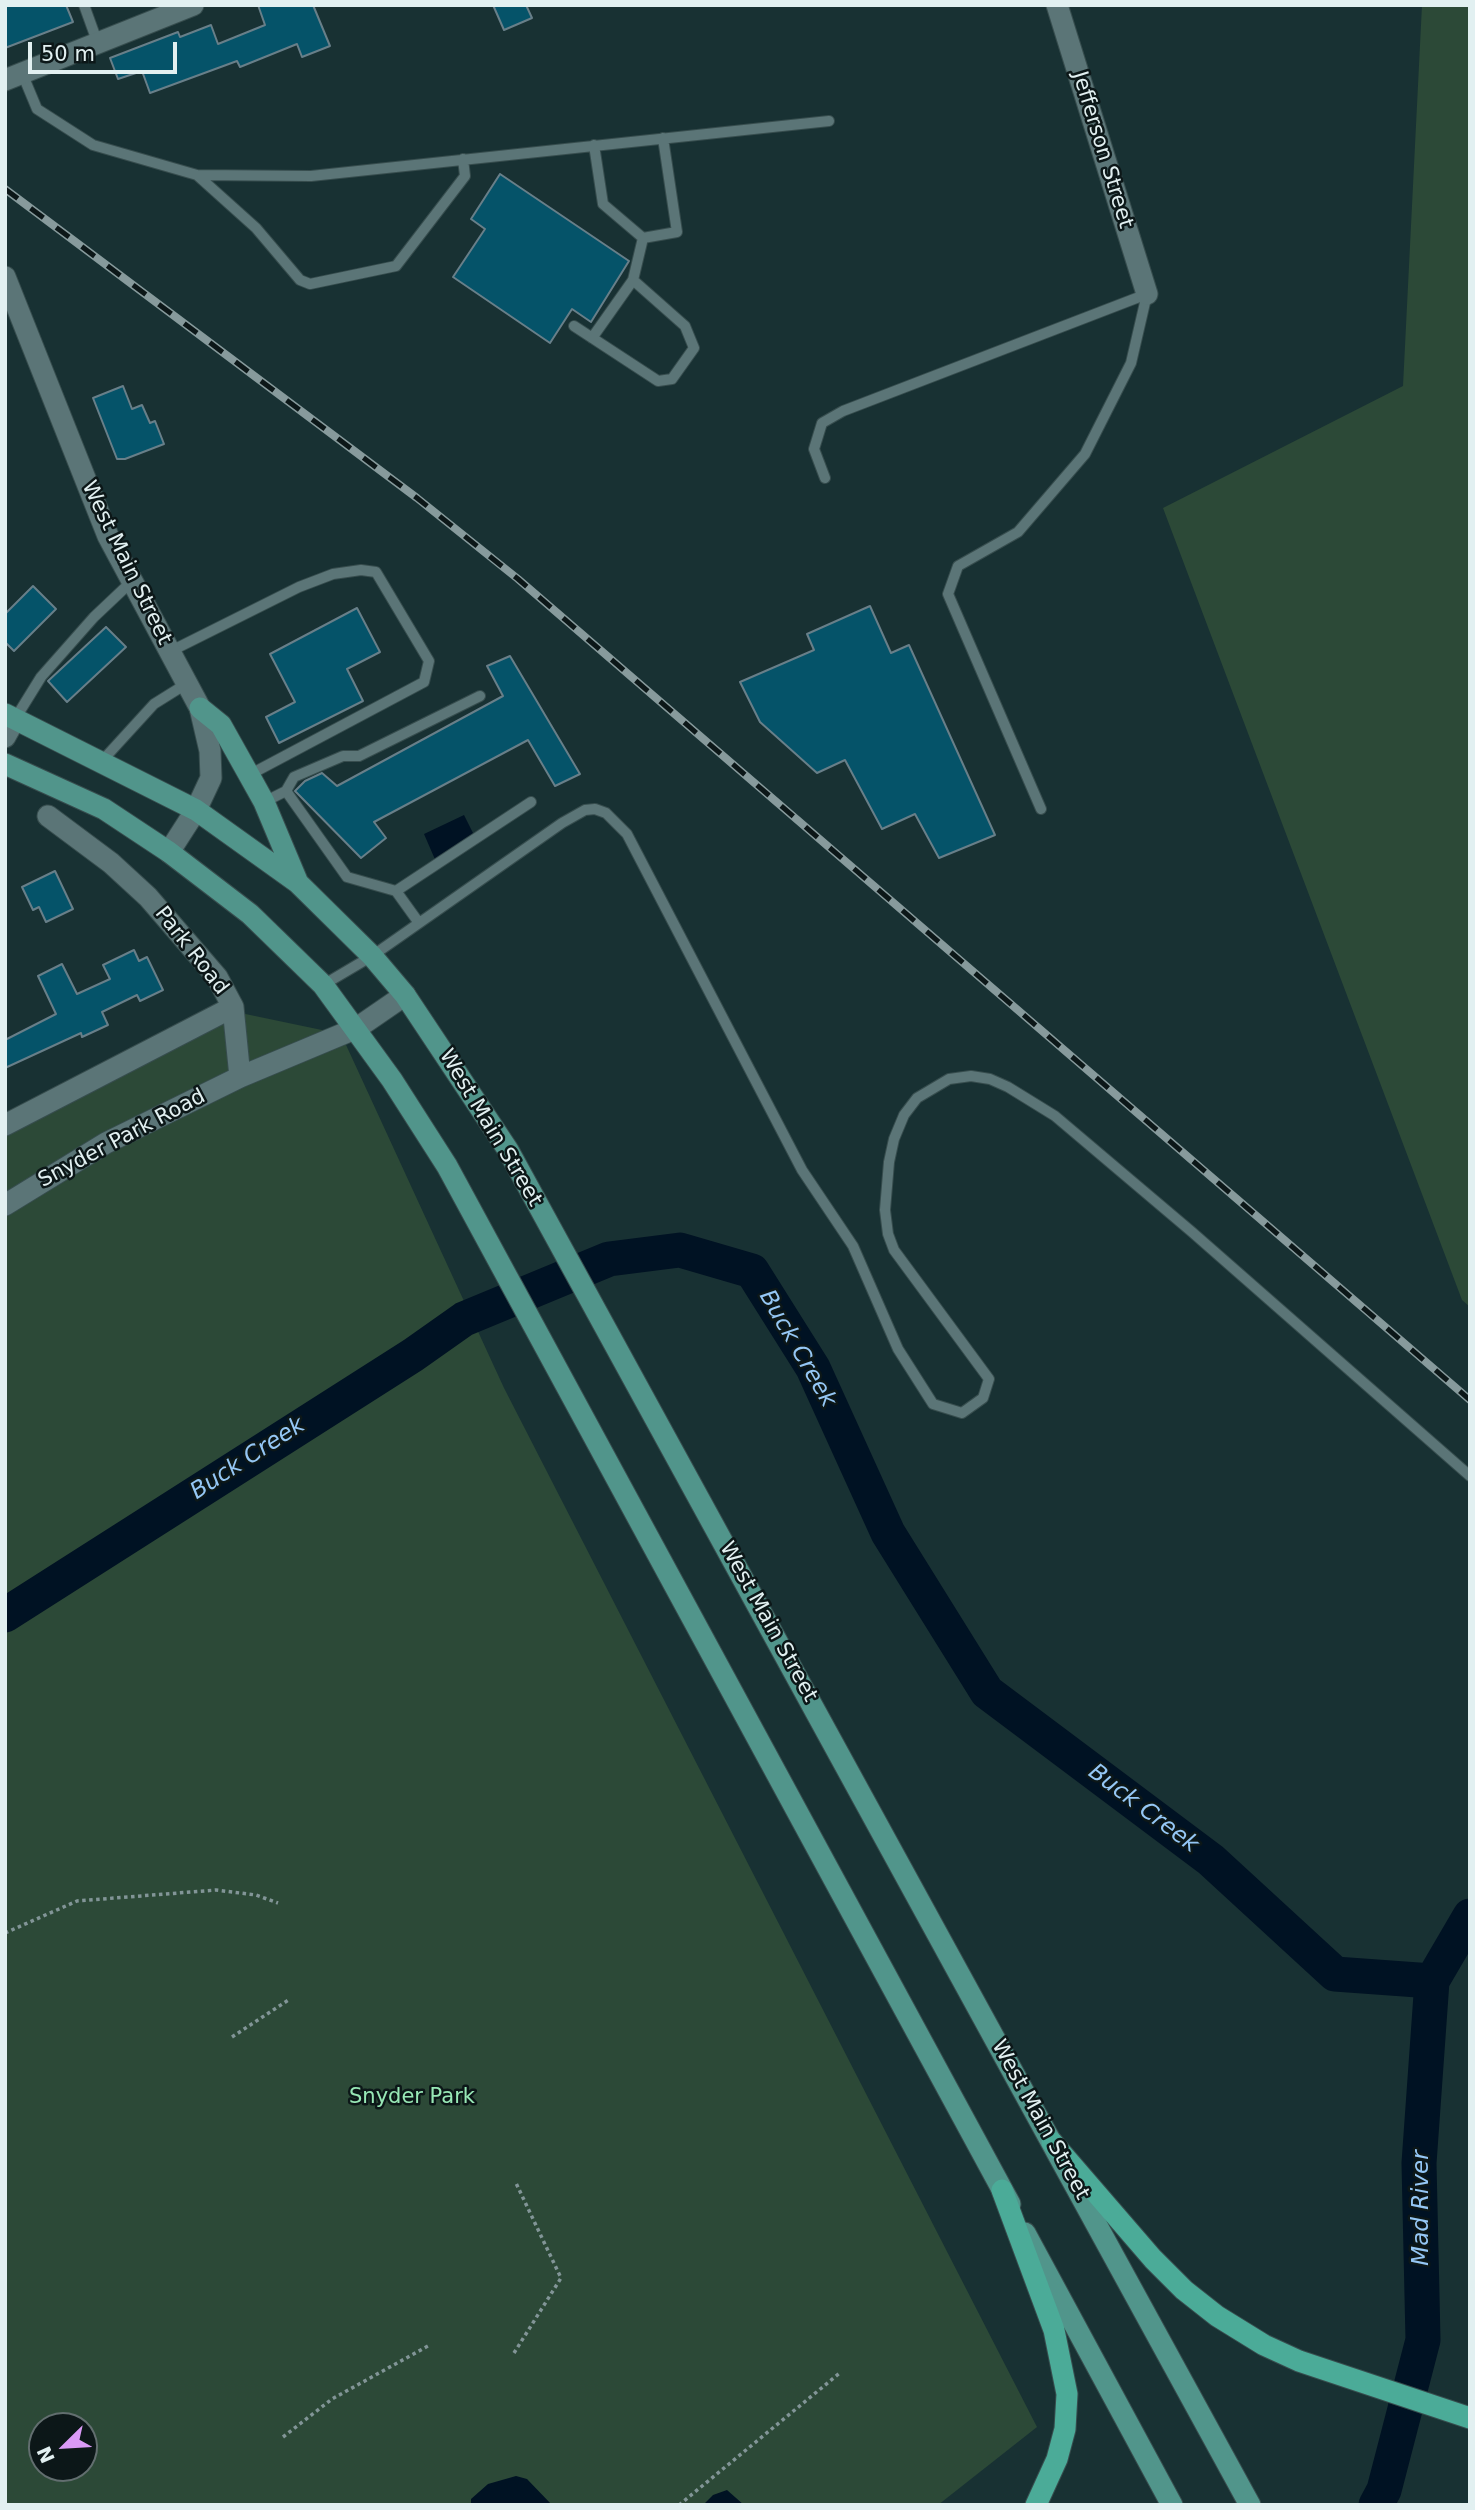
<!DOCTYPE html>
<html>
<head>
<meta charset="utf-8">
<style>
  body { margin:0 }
  #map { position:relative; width:1475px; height:2510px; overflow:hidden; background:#183133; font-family:"DejaVu Sans",sans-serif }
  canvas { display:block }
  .frame { position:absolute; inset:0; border:7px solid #e2f0f1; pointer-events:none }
  .north { position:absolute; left:28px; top:2412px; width:70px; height:70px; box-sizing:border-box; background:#0c1718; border:2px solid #626e6f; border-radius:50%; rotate:246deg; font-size:19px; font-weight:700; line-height:28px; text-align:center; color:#e2f0f1 }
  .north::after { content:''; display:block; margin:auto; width:24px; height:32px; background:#da9af6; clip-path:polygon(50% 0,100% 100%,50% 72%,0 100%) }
  .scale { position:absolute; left:28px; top:42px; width:149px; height:32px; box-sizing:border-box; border:4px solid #e2f0f1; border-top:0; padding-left:9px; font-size:21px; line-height:24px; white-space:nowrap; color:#e2f0f1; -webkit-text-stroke:5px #0c1718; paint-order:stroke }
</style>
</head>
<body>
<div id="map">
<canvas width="1475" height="2510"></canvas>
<div class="frame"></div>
<div class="north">N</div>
<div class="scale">50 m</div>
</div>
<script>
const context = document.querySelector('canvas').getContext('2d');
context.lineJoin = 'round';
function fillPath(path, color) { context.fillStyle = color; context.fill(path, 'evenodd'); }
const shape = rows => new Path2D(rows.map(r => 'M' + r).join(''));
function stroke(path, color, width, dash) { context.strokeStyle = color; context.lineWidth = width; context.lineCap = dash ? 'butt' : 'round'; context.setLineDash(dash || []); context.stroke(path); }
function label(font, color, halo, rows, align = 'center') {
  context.font = font + ' "DejaVu Sans",sans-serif'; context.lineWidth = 5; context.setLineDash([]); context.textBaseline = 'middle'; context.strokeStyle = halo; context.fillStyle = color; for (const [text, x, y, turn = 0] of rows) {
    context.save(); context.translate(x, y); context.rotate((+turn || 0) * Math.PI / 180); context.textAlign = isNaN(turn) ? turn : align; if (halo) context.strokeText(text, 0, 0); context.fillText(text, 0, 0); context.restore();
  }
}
fillPath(shape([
  [1422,5,1470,5,1470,1307,1462,1300,1163,508,1403,386],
  [231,1011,341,1034,504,1388,1037,2427,938,2505,5,2505,5,1126],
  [42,2426,84,2426,84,2468,42,2468]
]), '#2c4937');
fillPath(shape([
  [464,815,475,837,437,864,424,834],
  [516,2476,527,2479,552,2505,471,2505,471,2499,488,2484],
  [727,2490,744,2505,703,2505,713,2495]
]), '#001223');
stroke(shape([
  [5,1615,413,1355,464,1319,609,1259,680,1250,752,1271,813,1368,888,1533,987,1692,1211,1860,1335,1974,1432,1981],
  [1376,2505,1384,2490,1423,2340,1419,2163,1432,1981,1470,1916]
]), '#001223', 35);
const building = shape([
  [5,5,66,5,73,22,5,48,5,5],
  [258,5,313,5,330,46,302,57,297,44,240,67,237,61,150,93,142,71,118,79,110,58,178,32,180,37,211,25,218,44,265,25,258,5],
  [493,5,526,5,532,18,504,30,493,5],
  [500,174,629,261,591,322,572,309,550,343,453,277,485,229,471,219,500,174],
  [123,386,132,409,142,405,150,423,155,421,164,444,125,459,117,459,93,398,123,386],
  [33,586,56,609,14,651,5,642,5,614,33,586],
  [870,606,891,653,909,645,995,835,939,858,915,814,882,829,845,760,817,773,760,722,740,682,814,650,807,634,870,606],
  [357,608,380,652,347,669,363,701,279,743,266,717,295,702,270,654,357,608],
  [106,627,126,647,67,702,48,681,106,627],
  [510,656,580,774,555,786,528,740,374,822,386,838,361,858,295,791,305,781,322,773,337,786,503,696,487,666,510,656],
  [55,871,73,909,46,922,39,907,33,910,22,887,55,871],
  [134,950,139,961,147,957,163,990,140,1001,137,995,102,1012,108,1025,82,1037,81,1033,5,1068,5,1040,56,1014,38,976,62,964,77,994,110,979,103,965,134,950]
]);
fillPath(building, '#055369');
stroke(building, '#687f89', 2);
const service = shape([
  [84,5,97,41],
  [22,73,37,109,93,145,197,175,256,228,300,280,310,284,396,266,465,176,463,159],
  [594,145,603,204,643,238],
  [197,175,311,176,829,121],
  [574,326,658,381,672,379,694,348,685,326,633,280,643,238,677,232,663,138],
  [592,338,633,280],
  [825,478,814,449,822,423,843,411,1147,294],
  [169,652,299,587,333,574,361,570,376,572,429,661,424,682,249,775],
  [15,719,41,677,94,617,131,582],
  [101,762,154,704,186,684],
  [286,791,294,777,343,756,359,756,480,696],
  [264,802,286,791,347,877,396,891,419,923],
  [1041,809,948,594,958,566,1018,532,1085,454,1131,363,1147,294],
  [396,891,531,802],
  [323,985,372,956,562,823,585,810,595,809,606,813,627,834,802,1170,853,1246,898,1349,933,1404,962,1413,983,1398,989,1379,894,1250,888,1234,885,1210,889,1162,894,1139,904,1115,917,1098,949,1079,971,1076,990,1079,1008,1087,1055,1116,1192,1232,1470,1476]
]);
const minor = shape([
  [1057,5,1147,294],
  [5,80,193,5],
  [5,737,15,719],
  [48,816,111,863,148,897,217,977,233,1007,240,1077],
  [5,1125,233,1007],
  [5,1205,106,1143,240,1077,357,1028,405,995]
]);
const tertiary = shape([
  [5,277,108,536,200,708,210,751,211,778,196,810,169,852]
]);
const primary = shape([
  [200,708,221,725,249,775,264,802,298,883],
  [5,714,196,810,298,883,372,956,405,995,508,1150,1250,2505],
  [5,764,104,809,169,852,250,914,323,985,392,1080,447,1166,1010,2204],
  [1025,2233,1172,2505]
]);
const motorway = shape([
  [1052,2142,1153,2259,1184,2290,1217,2316,1264,2345,1299,2361,1470,2418],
  [1002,2190,1054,2330,1067,2394,1065,2429,1057,2459,1036,2505]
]);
stroke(service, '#374d4e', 12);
stroke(minor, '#374d4e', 23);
stroke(tertiary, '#374d4e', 23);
stroke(primary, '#374d4e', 23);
stroke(motorway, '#374d4e', 23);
stroke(shape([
  [5,1933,77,1901,216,1890,256,1895,278,1903],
  [232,2037,290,1999],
  [514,2353,561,2278,515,2181],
  [283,2437,332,2399,428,2346],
  [679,2505,841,2372]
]), '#829597', 3.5, [3.5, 3.5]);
stroke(service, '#5b7577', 10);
stroke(minor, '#5b7577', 21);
stroke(tertiary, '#5b7577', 21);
stroke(primary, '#51958b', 21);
stroke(motorway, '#4bab98', 21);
const rail = shape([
  [5,189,417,498,518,579,1470,1400]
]);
stroke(rail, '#879a9c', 8);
stroke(rail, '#0c1718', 5, [16]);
label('21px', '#e2f0f1', '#0c1718', [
  ["Jefferson Street",1102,150,73],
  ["West Main Street",126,563,64],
  ["Park Road",191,951,52],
  ["West Main Street",490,1128,59],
  ["Snyder Park Road",122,1139,-28],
  ["West Main Street",768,1622,61],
  ["West Main Street",1040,2120,61]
]);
label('21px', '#98e8b6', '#0c1718', [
  ["Snyder Park",412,2098]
]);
label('italic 23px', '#95c7f5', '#0c1718', [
  ["Buck Creek",797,1349,60],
  ["Buck Creek",248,1459,-33],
  ["Buck Creek",1143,1809,37],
  ["Mad River",1422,2208,-90]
]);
</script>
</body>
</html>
